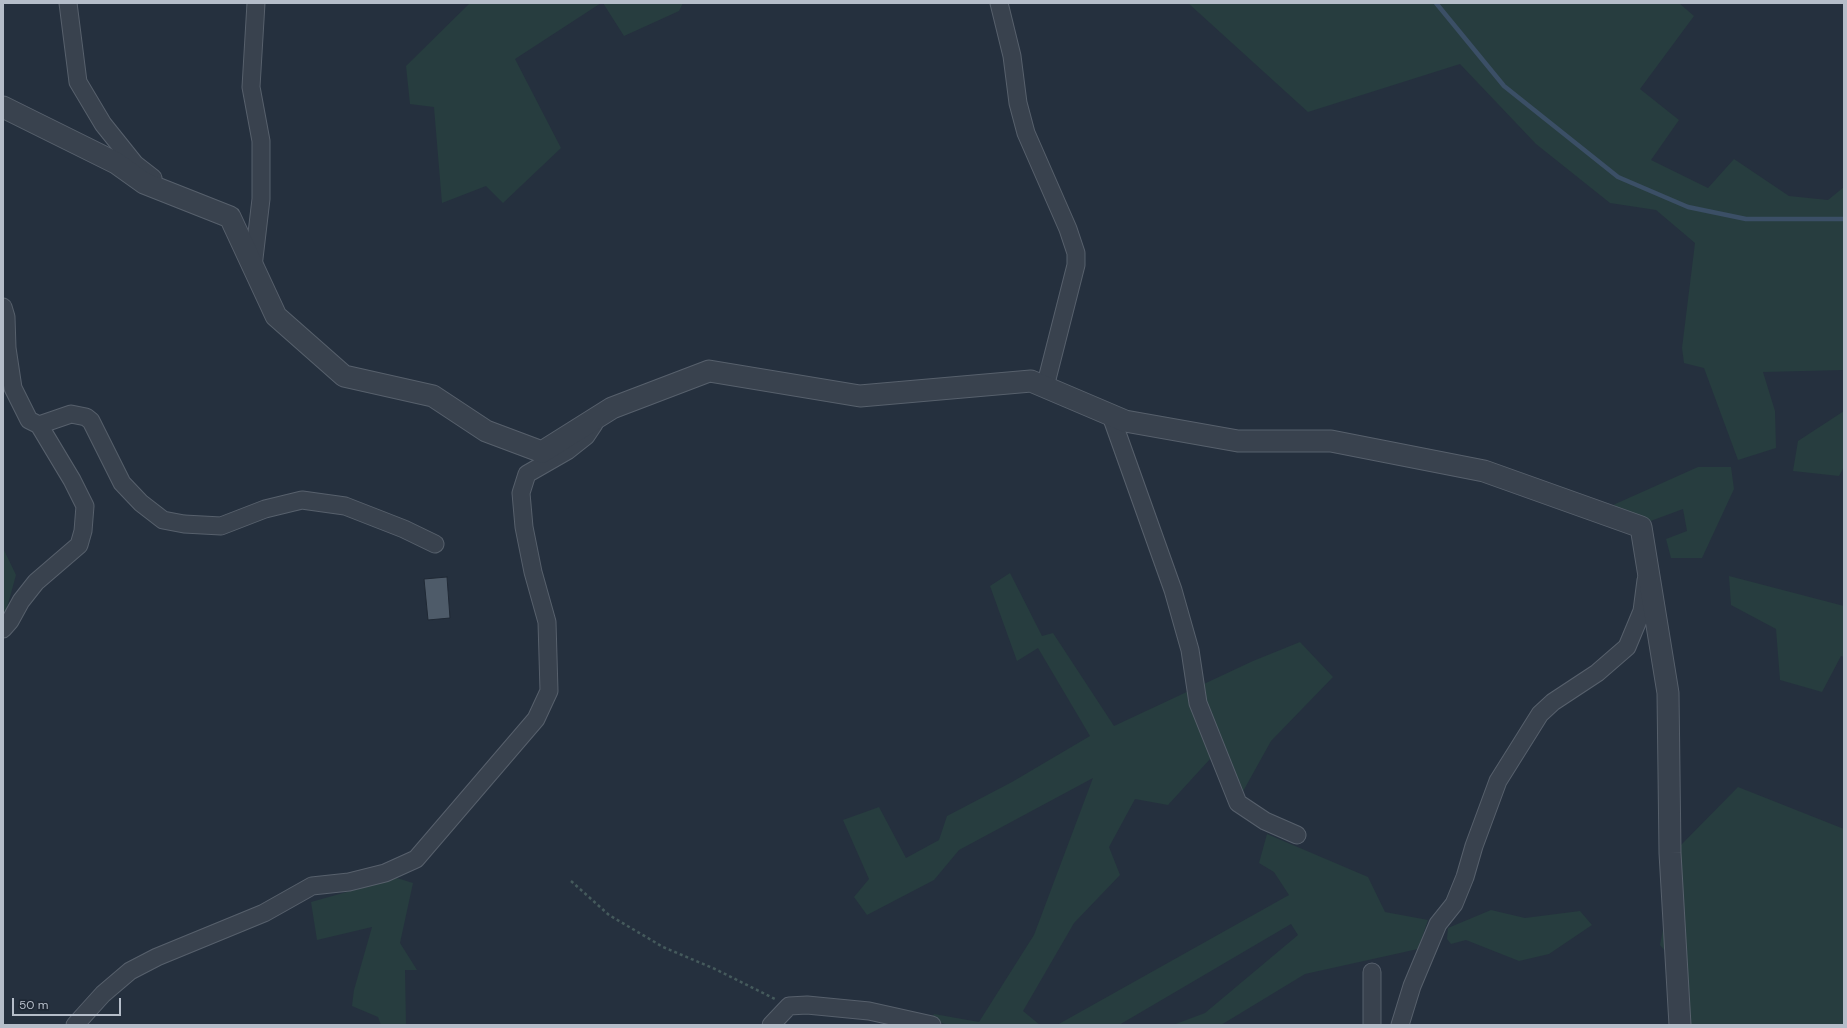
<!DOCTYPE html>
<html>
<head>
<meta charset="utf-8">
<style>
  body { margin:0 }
  #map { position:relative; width:1847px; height:1028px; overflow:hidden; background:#25303e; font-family:"DM Sans",sans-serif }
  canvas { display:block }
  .frame { position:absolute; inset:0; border:4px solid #b5bdc9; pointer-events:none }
  .scale { position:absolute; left:12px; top:998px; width:109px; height:18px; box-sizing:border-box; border:2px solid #b5bdc9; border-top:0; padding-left:5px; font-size:12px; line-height:14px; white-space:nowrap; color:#b5bdc9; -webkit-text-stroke:3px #1e2733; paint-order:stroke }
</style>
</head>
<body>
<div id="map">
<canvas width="1847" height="1028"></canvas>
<div class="frame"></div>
<div class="scale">50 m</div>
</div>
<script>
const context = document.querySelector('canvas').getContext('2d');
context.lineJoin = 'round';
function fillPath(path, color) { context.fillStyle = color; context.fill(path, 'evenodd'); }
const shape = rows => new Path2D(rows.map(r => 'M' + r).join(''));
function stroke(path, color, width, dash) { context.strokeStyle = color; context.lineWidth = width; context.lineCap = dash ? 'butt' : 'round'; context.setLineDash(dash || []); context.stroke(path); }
fillPath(shape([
  [470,3,601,3,515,59,561,148,503,203,486,186,442,203,434,107,410,104,406,66],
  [603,3,683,3,679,11,624,36],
  [1188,3,1679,3,1694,16,1640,89,1679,120,1651,160,1708,188,1734,159,1789,196,1828,200,1844,187,1844,370,1763,372,1775,411,1776,448,1738,460,1704,368,1684,363,1682,348,1695,243,1656,210,1610,203,1536,144,1460,64,1308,112],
  [1844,411,1844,467,1839,476,1793,471,1798,441],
  [1698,467,1731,467,1734,489,1702,558,1671,558,1666,539,1687,531,1683,509,1648,522,1613,505],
  [3,548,16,575,5,615,3,617],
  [1010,573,1042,636,1053,633,1114,726,1253,661,1300,642,1333,677,1271,741,1241,795,1221,747,1168,805,1135,799,1109,847,1120,875,1074,923,1023,1011,1040,1025,949,1025,931,1020,934,1014,979,1022,1034,935,1093,778,959,850,934,880,867,915,854,897,869,879,843,820,879,807,906,858,939,840,947,816,1012,782,1090,736,1038,648,1017,661,990,586],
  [1729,576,1844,606,1844,657,1841,656,1822,692,1780,680,1776,629,1731,605],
  [1738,787,1844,829,1844,1025,1690,1025,1687,977,1660,945,1679,847],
  [1267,834,1368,877,1385,912,1428,920,1418,949,1305,974,1221,1025,1173,1025,1205,1013,1298,935,1291,924,1119,1025,1057,1025,1289,895,1274,872,1259,863],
  [397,878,413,883,400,943,417,970,405,970,406,1025,381,1025,378,1017,352,1006,354,990,372,927,317,940,311,902],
  [1491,910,1525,918,1580,911,1592,925,1549,954,1519,961,1466,940,1451,944,1447,939,1448,928]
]), '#273d3f');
stroke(shape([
  [1436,3,1504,86,1618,177,1688,207,1746,219,1844,219]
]), '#3b4f66', 4.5);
const building = shape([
  [447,577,450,618,428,620,424,579,447,577]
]);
fillPath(building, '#4e5b69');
stroke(building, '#202935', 1);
const minor = shape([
  [68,3,78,82,103,124,135,164,153,178],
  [999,3,1012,56,1018,103,1026,133,1068,229,1076,253,1076,265,1045,387],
  [253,267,261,199,261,141,251,87,256,3],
  [3,307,6,317,7,348,13,388,29,420,39,425,71,414,86,417,91,421,122,483,141,503,163,520,184,524,221,526,265,509,302,500,345,506,404,529,435,544],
  [1111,416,1173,590,1190,650,1198,703,1238,803,1265,821,1297,835],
  [3,629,10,621,21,601,36,582,79,545,83,531,85,506,72,480,39,425],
  [1372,972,1372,1025],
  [75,1025,103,994,130,971,157,957,264,913,312,886,349,882,385,873,416,859,536,719,549,691,547,622,533,572,524,527,521,493,527,474,567,451,586,436,594,424],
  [771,1025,789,1006,807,1005,869,1011,932,1025],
  [1400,1025,1412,986,1438,924,1454,904,1465,877,1474,846,1498,781,1540,714,1553,702,1597,673,1627,647,1642,611,1646,580]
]);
const tertiary = shape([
  [3,107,116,163,144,183,230,217,276,316,344,376,433,396,486,431,542,452,612,408,709,371,860,396,1031,381,1125,421,1238,441,1331,441,1484,471,1641,527,1668,693,1670,853,1680,1025]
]);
stroke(minor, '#57606c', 19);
stroke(tertiary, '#57606c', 23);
stroke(shape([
  [571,881,609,915,663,947,715,969,775,999]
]), '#455a5c', 2.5, [3, 3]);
stroke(minor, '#39424e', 17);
stroke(tertiary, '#39424e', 21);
</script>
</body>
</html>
